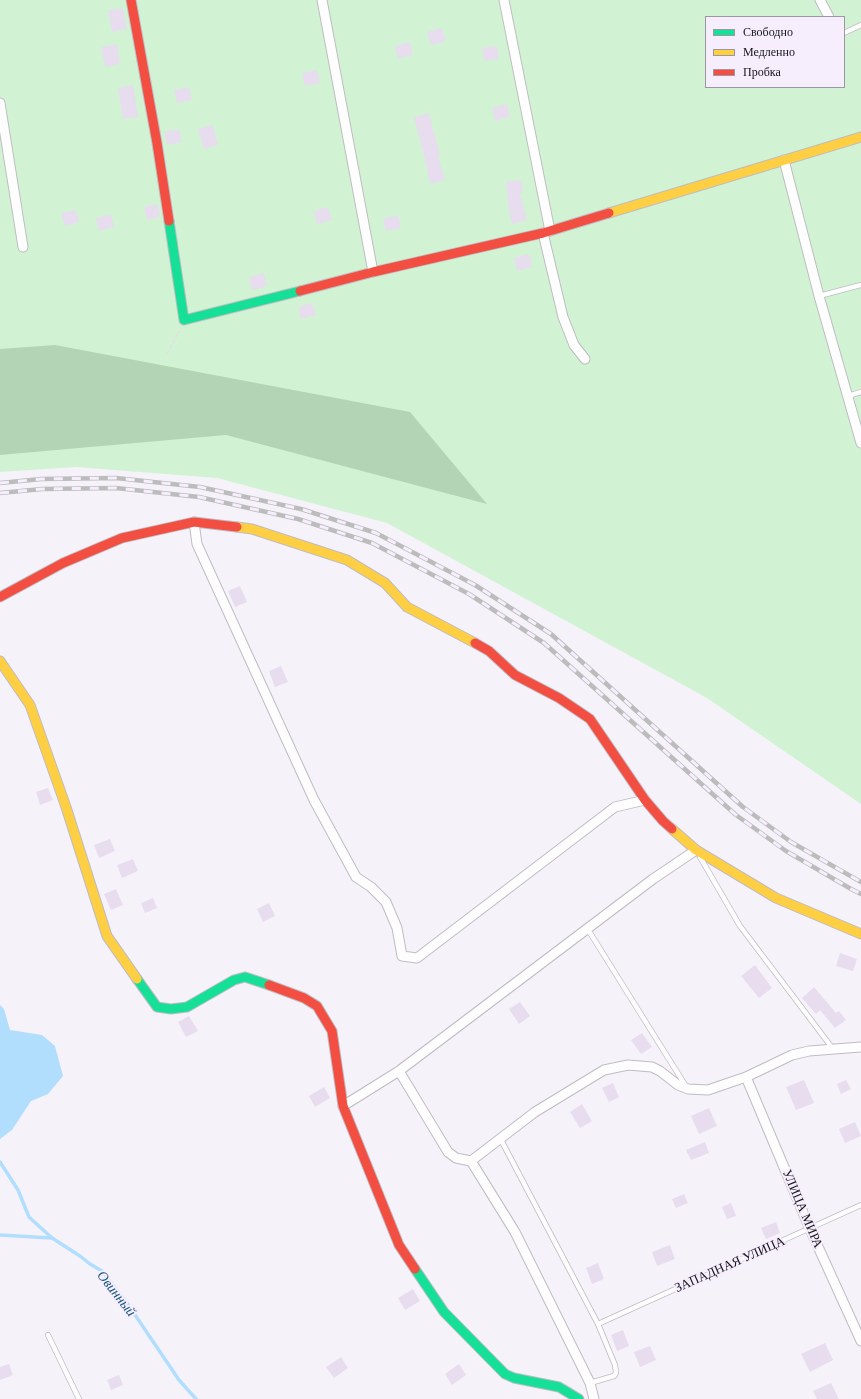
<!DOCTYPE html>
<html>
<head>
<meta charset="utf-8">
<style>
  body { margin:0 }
  #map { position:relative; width:861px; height:1399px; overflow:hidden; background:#f6f2fa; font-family:Georgia,serif }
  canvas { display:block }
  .legend { position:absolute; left:705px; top:16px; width:140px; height:72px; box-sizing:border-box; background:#f6eefd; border:1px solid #9c97a2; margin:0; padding:5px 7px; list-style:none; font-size:12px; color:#161419 }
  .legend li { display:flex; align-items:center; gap:8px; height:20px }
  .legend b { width:20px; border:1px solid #9c97a2 }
</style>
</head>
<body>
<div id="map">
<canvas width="861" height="1399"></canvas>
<ul class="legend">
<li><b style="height:5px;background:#16e098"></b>Свободно</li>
<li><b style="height:5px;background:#ffcf43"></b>Медленно</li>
<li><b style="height:5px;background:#f24e42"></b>Пробка</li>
</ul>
</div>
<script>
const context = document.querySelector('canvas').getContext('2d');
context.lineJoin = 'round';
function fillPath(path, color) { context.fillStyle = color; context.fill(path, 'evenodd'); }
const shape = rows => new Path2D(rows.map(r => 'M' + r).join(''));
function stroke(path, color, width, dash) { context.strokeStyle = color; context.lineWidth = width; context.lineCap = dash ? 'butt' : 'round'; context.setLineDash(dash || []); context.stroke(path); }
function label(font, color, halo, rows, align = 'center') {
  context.font = font + ' Georgia,serif'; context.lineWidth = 4; context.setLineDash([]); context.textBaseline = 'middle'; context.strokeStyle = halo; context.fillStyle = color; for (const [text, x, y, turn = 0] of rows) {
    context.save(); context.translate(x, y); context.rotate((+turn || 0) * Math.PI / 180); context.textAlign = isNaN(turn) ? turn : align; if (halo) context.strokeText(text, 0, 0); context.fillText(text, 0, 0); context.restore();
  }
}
fillPath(shape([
  [0,0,861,0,861,804,707,698,387,523,217,478,76,467,0,472],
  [706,17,844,17,844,87,706,87]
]), '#d1f3d4');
fillPath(shape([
  [55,345,410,412,487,504,226,435,0,455,0,349]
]), '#b3d5b6');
fillPath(shape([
  [0,1005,4,1009,10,1030,42,1035,55,1046,63,1076,48,1094,31,1101,12,1130,0,1139]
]), '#b1defd');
stroke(shape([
  [0,1162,18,1190,29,1217,52,1238,80,1256,90,1264,102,1271,127,1303,179,1380,196,1399],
  [0,1235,51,1238]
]), '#b1defd', 3.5);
fillPath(shape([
  [123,8,127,29,112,32,108,10],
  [442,28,446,41,431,45,427,32],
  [410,42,413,55,398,59,395,46],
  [117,44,120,64,105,67,101,47],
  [497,46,499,59,484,61,482,48],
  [317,70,320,83,305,86,302,73],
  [133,85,138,117,123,119,118,88],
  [189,87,192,100,177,103,174,90],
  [507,104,510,117,495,121,492,108],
  [429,113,440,155,438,156,445,180,430,184,427,171,428,171,414,117],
  [213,125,218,145,204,149,198,129],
  [179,129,182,142,167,145,164,132],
  [521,180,523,193,520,193,527,220,512,224,509,211,506,182],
  [158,204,160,217,147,220,144,207],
  [328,207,332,220,317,224,314,211],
  [76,210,79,222,65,226,61,213],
  [111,214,114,227,99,231,96,218],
  [398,215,401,228,386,231,383,219],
  [529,254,532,267,517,271,514,258],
  [264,273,267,286,252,290,249,277],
  [312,303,316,315,301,319,298,307],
  [240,586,247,602,235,607,228,591],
  [281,666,288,682,275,687,269,671],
  [48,788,53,800,40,805,36,792],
  [110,839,115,851,99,858,94,845],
  [133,859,138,871,122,878,117,865],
  [116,889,123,905,111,910,104,894],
  [153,898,157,908,145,913,141,903],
  [269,903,275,916,263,922,257,909],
  [840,953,857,959,853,971,836,966],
  [755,965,772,988,759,998,741,976],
  [814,987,836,1013,839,1011,846,1020,835,1028,820,1010,816,1014,802,998],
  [520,1002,530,1016,519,1024,509,1009],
  [189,1016,198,1031,186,1037,178,1022],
  [642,1033,652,1047,641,1054,631,1040],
  [804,1080,814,1103,796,1110,786,1087],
  [846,1080,851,1089,841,1094,837,1084],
  [613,1083,619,1097,609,1102,602,1088],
  [324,1087,330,1098,315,1107,309,1096],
  [582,1104,592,1121,580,1128,570,1112],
  [709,1108,717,1126,699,1134,691,1116],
  [855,1122,861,1136,845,1143,839,1129],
  [705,1142,709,1153,691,1160,686,1150],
  [684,1194,688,1203,676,1208,672,1199],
  [731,1203,736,1216,727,1219,722,1207],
  [776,1222,780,1233,766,1239,761,1228],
  [670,1245,675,1259,657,1266,652,1252],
  [598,1263,604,1279,592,1284,586,1268],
  [413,1289,420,1301,405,1310,398,1298],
  [623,1330,629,1346,617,1351,611,1335],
  [825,1343,833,1360,810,1372,801,1354],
  [650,1346,656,1360,640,1367,634,1352],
  [341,1357,348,1368,334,1378,326,1367],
  [9,1364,13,1375,0,1380,0,1367],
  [459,1364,466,1375,452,1385,445,1374],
  [119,1375,123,1385,111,1390,107,1380],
  [831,1383,839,1399,817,1399,813,1391]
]), '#e7ddee');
const lane = shape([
  [844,33,861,25],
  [819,296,861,285],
  [848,396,861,392],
  [700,857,740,926,833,1049],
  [587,928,687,1088],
  [500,1138,598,1324,615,1365,616,1373,614,1376,590,1383],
  [598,1324,861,1205],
  [48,1335,79,1399]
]);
const street = shape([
  [322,0,373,272],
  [504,0,550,231],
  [820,0,829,17],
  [0,103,23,247],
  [784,160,819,296,861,443],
  [543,233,563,317,574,345,585,359],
  [194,522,197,544,314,800,356,877,371,887,386,902,397,928,402,956,417,958,615,807,645,800],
  [399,1071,448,1152,456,1158,471,1161,515,1232,590,1383,594,1399],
  [746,1077,810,1229,861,1341],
  [343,1106,399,1071,653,879,696,850],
  [471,1161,535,1112,604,1070,628,1065,652,1067,660,1071,678,1085,688,1089,708,1090,746,1077,792,1055,809,1051,861,1047]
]);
const fast = shape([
  [169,221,184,320,300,291],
  [137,979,157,1007,171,1009,187,1007,234,980,245,977,269,985],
  [415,1269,444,1312,505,1374,514,1378,559,1387,579,1399]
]);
const slow = shape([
  [609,213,861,137],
  [237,527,252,529,347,560,385,583,407,607,475,643],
  [0,661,30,705,66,807,107,936,137,979],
  [672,829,696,850,776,898,861,934]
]);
const jam = shape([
  [131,0,157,143,169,221],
  [300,291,373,272,543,233,609,213],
  [0,597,63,563,122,538,194,522,237,527],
  [475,643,489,651,515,675,559,698,590,719,645,800,663,821,672,829],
  [269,985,304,998,317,1006,332,1031,343,1106,399,1245,415,1269]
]);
stroke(lane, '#bfbcc2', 6);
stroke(street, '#bfbcc2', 11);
stroke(fast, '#bfbcc2', 11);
stroke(slow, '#bfbcc2', 11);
stroke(jam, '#bfbcc2', 11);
stroke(shape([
  [167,354,179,331]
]), '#e2e0e2', 2, [4, 2]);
stroke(lane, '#fefdfe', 4.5);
stroke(street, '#fefdfe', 9);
stroke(fast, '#16e098', 9);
stroke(slow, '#ffcf43', 9);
stroke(jam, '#f24e42', 9);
const rail = shape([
  [0,483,41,479,116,478,200,487,301,509,376,533,475,585,551,634,743,807,791,842,861,882],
  [0,493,42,489,116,488,199,497,298,519,372,543,469,594,544,643,736,815,786,851,851,889,861,894]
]);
stroke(rail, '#bcbcbd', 4.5);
stroke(rail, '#f6eefd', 3, [9]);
label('13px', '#161419', '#f6eefd', [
  ["УЛИЦА МИРА",802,1209,67],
  ["ЗАПАДНАЯ УЛИЦА",730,1265,-24]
]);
label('italic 14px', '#16587a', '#f6eefd', [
  ["Овинный",116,1294,52]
]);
</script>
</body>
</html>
